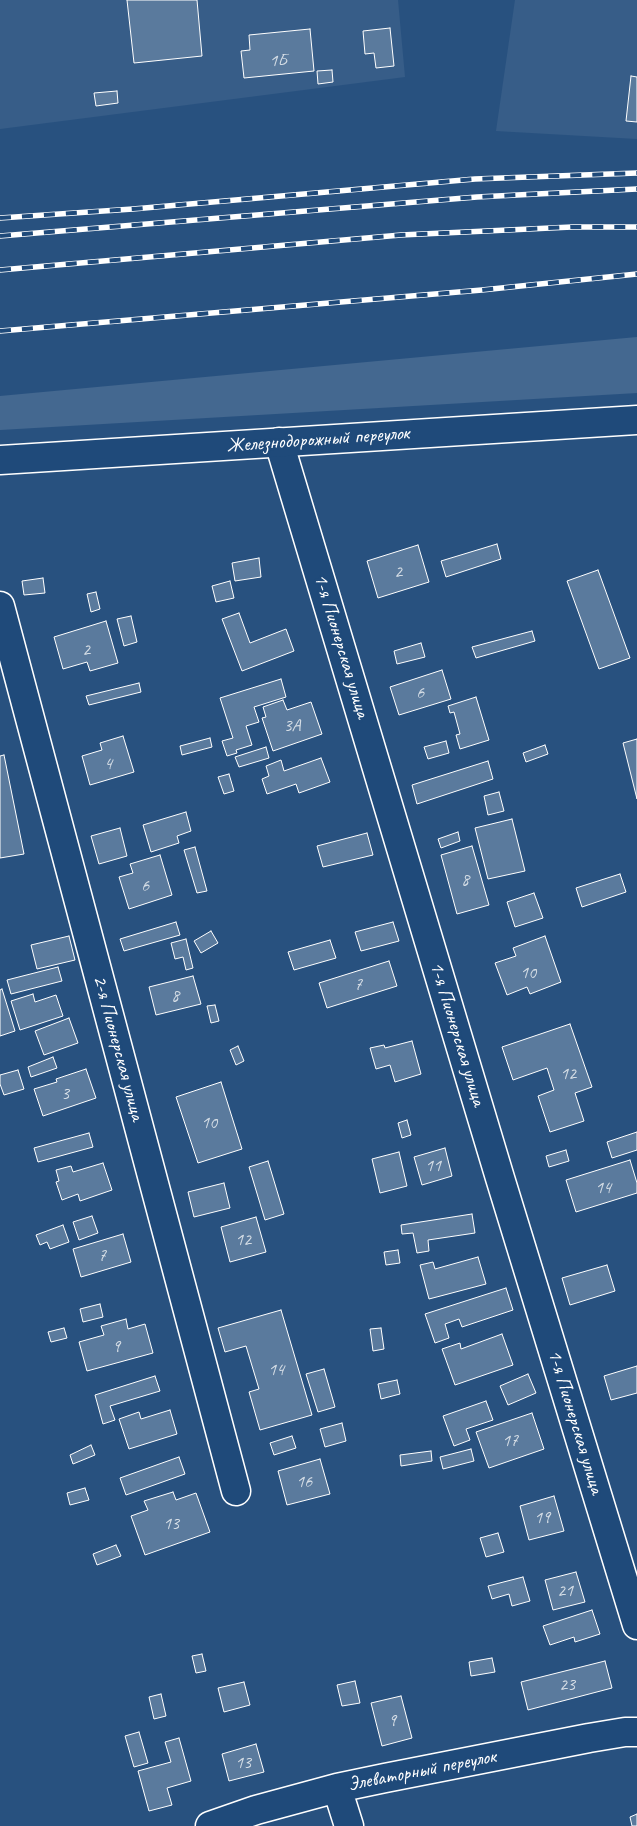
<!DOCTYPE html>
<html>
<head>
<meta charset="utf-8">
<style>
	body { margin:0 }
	canvas { display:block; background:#28517f }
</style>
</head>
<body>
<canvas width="637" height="1826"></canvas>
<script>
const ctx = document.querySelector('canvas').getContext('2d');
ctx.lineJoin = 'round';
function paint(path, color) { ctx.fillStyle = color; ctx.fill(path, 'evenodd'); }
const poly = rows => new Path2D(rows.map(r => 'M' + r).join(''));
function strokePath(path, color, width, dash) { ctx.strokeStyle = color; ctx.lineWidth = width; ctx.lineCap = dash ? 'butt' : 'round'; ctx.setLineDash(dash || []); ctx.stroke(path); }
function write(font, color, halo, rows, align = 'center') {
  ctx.font = font + ' Caveat,sans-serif'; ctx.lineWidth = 5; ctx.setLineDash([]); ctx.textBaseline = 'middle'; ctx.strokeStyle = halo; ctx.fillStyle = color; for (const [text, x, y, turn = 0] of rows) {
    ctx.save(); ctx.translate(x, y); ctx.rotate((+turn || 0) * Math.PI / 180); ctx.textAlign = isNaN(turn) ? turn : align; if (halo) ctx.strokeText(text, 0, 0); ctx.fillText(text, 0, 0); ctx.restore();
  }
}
paint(poly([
	[0,0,398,0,405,77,0,129],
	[515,0,637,0,637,139,496,131]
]), '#375d88');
paint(poly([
	[637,337,637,393,0,430,0,396]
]), '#446890');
const building = poly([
	[127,0,197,0,202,56,134,63,127,0],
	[390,28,394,66,376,68,374,53,365,54,363,31,390,28],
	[310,29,314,71,244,78,241,51,250,50,249,35,310,29],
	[332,70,333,82,318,84,317,71,332,70],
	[631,76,637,77,637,122,626,121,631,76],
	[117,91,118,103,96,106,94,93,117,91],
	[497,544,501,559,446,577,441,561,497,544],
	[418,545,429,582,378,598,367,561,418,545],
	[259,558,261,577,235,581,232,563,259,558],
	[598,570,630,658,599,669,567,581,598,570],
	[43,578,45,593,24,595,22,581,43,578],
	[230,581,234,598,216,602,212,586,230,581],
	[96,592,100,609,91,612,87,594,96,592],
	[239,613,250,643,286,629,294,651,242,671,222,619,239,613],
	[131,616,137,642,124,646,117,619,131,616],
	[106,621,118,663,90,671,87,662,63,669,54,637,106,621],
	[532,631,535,641,476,658,472,647,532,631],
	[421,643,425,657,397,664,394,651,421,643],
	[442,670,451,699,399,715,390,687,442,670],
	[281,679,286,697,254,707,259,722,246,726,252,745,236,750,237,753,227,756,222,741,233,738,220,698,281,679],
	[139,683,141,692,89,705,86,696,139,683],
	[476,697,489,740,460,749,456,735,460,734,454,712,450,713,448,706,476,697],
	[283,700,287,710,311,702,322,734,273,751,262,718,266,717,263,707,283,700],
	[123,736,134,772,90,785,82,756,102,750,100,743,123,736],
	[210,738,212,747,182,755,180,746,210,738],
	[637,739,637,799,623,743,637,739],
	[446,741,449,753,428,759,424,747,446,741],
	[545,745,548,754,526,762,523,753,545,745],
	[266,747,269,758,239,767,235,757,266,747],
	[4,755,24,854,0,858,0,756,4,755],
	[321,758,330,782,299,793,296,784,267,794,262,779,269,776,266,766,281,760,284,771,321,758],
	[488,761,493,779,417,804,412,785,488,761],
	[229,774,234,791,224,794,218,777,229,774],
	[499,792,504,811,488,815,484,796,499,792],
	[186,812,191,831,177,836,179,843,151,852,143,825,186,812],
	[512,819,525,871,488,879,475,828,512,819],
	[120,828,127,856,99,864,91,836,120,828],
	[458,832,460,841,441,848,438,839,458,832],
	[367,833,373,855,323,867,317,846,367,833],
	[472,846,489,905,457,914,441,855,472,846],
	[195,847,207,891,197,893,184,850,195,847],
	[160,855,172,895,129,909,119,877,133,873,130,864,160,855],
	[620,874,626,892,582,907,576,888,620,874],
	[534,893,543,918,515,927,507,902,534,893],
	[176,922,180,935,124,951,120,939,176,922],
	[393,922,399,941,361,951,355,932,393,922],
	[211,931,218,943,201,953,194,941,211,931],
	[69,936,75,960,37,969,31,945,69,936],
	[545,936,561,982,530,994,527,987,507,995,495,963,516,956,513,948,545,936],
	[186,939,193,968,186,970,183,957,175,959,171,943,186,939],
	[330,940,336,958,294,970,288,952,330,940],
	[389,961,397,986,327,1008,319,983,389,961],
	[58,967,62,981,11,994,7,980,58,967],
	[193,976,201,1004,156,1015,149,987,193,976],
	[2,989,15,1031,0,1036,0,990,2,989],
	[33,994,35,1002,56,995,63,1016,20,1030,11,1001,33,994],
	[215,1005,219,1021,211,1023,207,1006,215,1005],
	[69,1018,78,1043,44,1055,35,1031,69,1018],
	[570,1024,592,1087,575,1093,584,1121,550,1132,538,1096,554,1090,547,1068,513,1080,502,1047,570,1024],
	[412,1041,421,1074,395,1082,390,1065,376,1069,370,1048,384,1045,385,1048,412,1041],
	[238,1046,244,1061,236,1065,230,1050,238,1046],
	[53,1057,57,1068,31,1077,28,1067,53,1057],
	[86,1069,96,1098,43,1116,34,1089,57,1082,56,1079,86,1069],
	[18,1070,24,1089,4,1095,0,1084,0,1075,18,1070],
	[221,1082,242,1149,198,1163,176,1097,221,1082],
	[407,1120,411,1135,402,1138,398,1123,407,1120],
	[637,1132,637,1150,612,1158,607,1142,637,1132],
	[89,1133,93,1147,38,1162,34,1148,89,1133],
	[445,1148,452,1176,422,1185,414,1157,445,1148],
	[566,1150,569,1161,549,1167,546,1156,566,1150],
	[399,1152,407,1186,380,1193,372,1159,399,1152],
	[630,1160,637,1183,637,1193,576,1212,566,1180,630,1160],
	[268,1161,284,1214,265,1220,249,1167,268,1161],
	[103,1163,112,1190,80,1201,78,1194,62,1200,56,1182,59,1181,56,1170,71,1166,73,1172,103,1163],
	[224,1183,230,1208,194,1217,188,1192,224,1183],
	[472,1214,475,1233,428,1240,429,1251,417,1253,413,1233,402,1234,401,1225,472,1214],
	[92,1216,98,1233,79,1240,73,1222,92,1216],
	[256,1217,266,1252,230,1262,221,1227,256,1217],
	[63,1225,69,1242,50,1249,47,1242,40,1245,36,1235,63,1225],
	[123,1234,131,1262,81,1277,73,1249,123,1234],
	[398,1250,400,1263,386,1265,384,1252,398,1250],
	[478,1257,486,1284,429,1299,420,1265,433,1262,435,1269,478,1257],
	[607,1265,615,1291,570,1305,562,1278,607,1265],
	[506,1288,513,1310,462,1327,459,1319,445,1324,449,1338,435,1343,425,1314,506,1288],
	[100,1304,103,1317,83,1322,80,1309,100,1304],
	[281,1310,312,1415,260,1430,249,1392,259,1389,246,1346,225,1352,218,1328,281,1310],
	[126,1319,128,1329,145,1324,153,1353,87,1371,79,1342,104,1335,101,1326,126,1319],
	[64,1328,67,1338,51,1342,48,1332,64,1328],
	[381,1328,384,1349,373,1351,370,1329,381,1328],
	[502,1334,513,1365,455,1385,442,1349,460,1343,461,1349,502,1334],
	[637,1366,637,1393,611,1400,604,1376,637,1366],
	[324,1369,335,1407,318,1412,306,1374,324,1369],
	[528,1374,536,1393,508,1405,500,1386,528,1374],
	[155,1376,160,1391,110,1406,115,1420,103,1424,95,1395,155,1376],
	[397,1380,400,1394,381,1399,378,1384,397,1380],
	[486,1401,493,1420,466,1429,470,1440,454,1446,443,1416,486,1401],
	[170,1410,177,1434,129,1449,119,1419,139,1412,141,1419,170,1410],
	[532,1413,544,1449,489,1468,476,1432,532,1413],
	[342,1423,346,1441,325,1447,320,1429,342,1423],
	[292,1436,296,1448,274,1455,270,1443,292,1436],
	[91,1445,95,1455,73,1464,70,1455,91,1445],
	[471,1449,474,1461,443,1469,440,1457,471,1449],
	[431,1451,432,1461,401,1466,400,1455,431,1451],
	[179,1457,185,1474,126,1495,120,1478,179,1457],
	[320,1459,330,1494,287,1505,278,1471,320,1459],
	[85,1488,89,1500,70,1505,67,1493,85,1488],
	[173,1492,176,1500,196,1493,210,1532,145,1555,131,1516,148,1510,144,1501,173,1492],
	[554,1496,564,1531,529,1540,520,1506,554,1496],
	[498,1533,504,1552,486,1557,480,1538,498,1533],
	[116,1545,121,1556,97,1565,93,1554,116,1545],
	[576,1572,585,1602,553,1610,545,1580,576,1572],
	[523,1577,530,1601,512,1606,509,1594,492,1599,488,1586,523,1577],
	[592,1610,600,1634,575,1642,574,1637,550,1645,543,1626,592,1610],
	[202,1654,206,1671,196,1673,192,1656,202,1654],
	[492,1658,495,1672,471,1676,469,1662,492,1658],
	[605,1661,612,1688,528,1710,521,1682,605,1661],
	[355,1681,360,1703,342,1706,337,1685,355,1681],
	[244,1682,250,1705,224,1712,218,1688,244,1682],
	[161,1694,166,1716,154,1719,149,1697,161,1694],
	[401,1696,412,1738,382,1746,371,1703,401,1696],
	[139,1732,148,1763,134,1767,125,1736,139,1732],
	[179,1738,191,1781,167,1788,172,1805,149,1811,138,1771,171,1762,165,1742,179,1738],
	[256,1744,264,1772,229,1781,222,1754,256,1744],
	[637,1814,637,1826,632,1826,630,1817,637,1814]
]);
paint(building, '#5a7a9d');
strokePath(building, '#fff', 1);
const street = poly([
	[279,442,500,1178,637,1625],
	[0,606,236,1491],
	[337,1788,349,1826],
	[210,1826,256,1810,337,1788,385,1778,589,1738,625,1732,637,1732]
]);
const secondary = poly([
	[0,460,637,420]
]);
strokePath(street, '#fff', 31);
strokePath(secondary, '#fff', 31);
strokePath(street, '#1f4a7a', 28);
strokePath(secondary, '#1f4a7a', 28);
const rail = poly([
	[0,218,133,209,475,179,637,173],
	[0,236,477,197,637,189],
	[0,270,401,235,572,227,637,227],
	[0,331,482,290,637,274]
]);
strokePath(rail, '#fff', 5.5);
strokePath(rail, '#1f4a7a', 4, [11]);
write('18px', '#d6dee6', null, [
	["1Б",278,61],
	["2",398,572],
	["2",86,650],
	["6",420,693],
	["3А",292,726],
	["4",108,764],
	["8",465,880],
	["6",145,886],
	["10",528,973],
	["7",358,985],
	["8",175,996],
	["12",568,1074],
	["3",65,1094],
	["10",209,1123],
	["11",433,1166],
	["14",603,1188],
	["12",243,1240],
	["7",102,1256],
	["9",116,1347],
	["14",276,1370],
	["17",510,1441],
	["16",304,1482],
	["19",542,1518],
	["13",171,1524],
	["21",565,1591],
	["23",567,1685],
	["9",392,1721],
	["13",243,1763]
]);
write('20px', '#fff', '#1f4a7a', [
	["Железнодорожный переулок",318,440,-4],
	["1-я Пионерская улица",341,646,73],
	["1-я Пионерская улица",457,1034,73],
	["2-я Пионерская улица",118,1048,75],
	["1-я Пионерская улица",575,1422,73],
	["Элеваторный переулок",422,1771,-11]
]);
</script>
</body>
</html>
